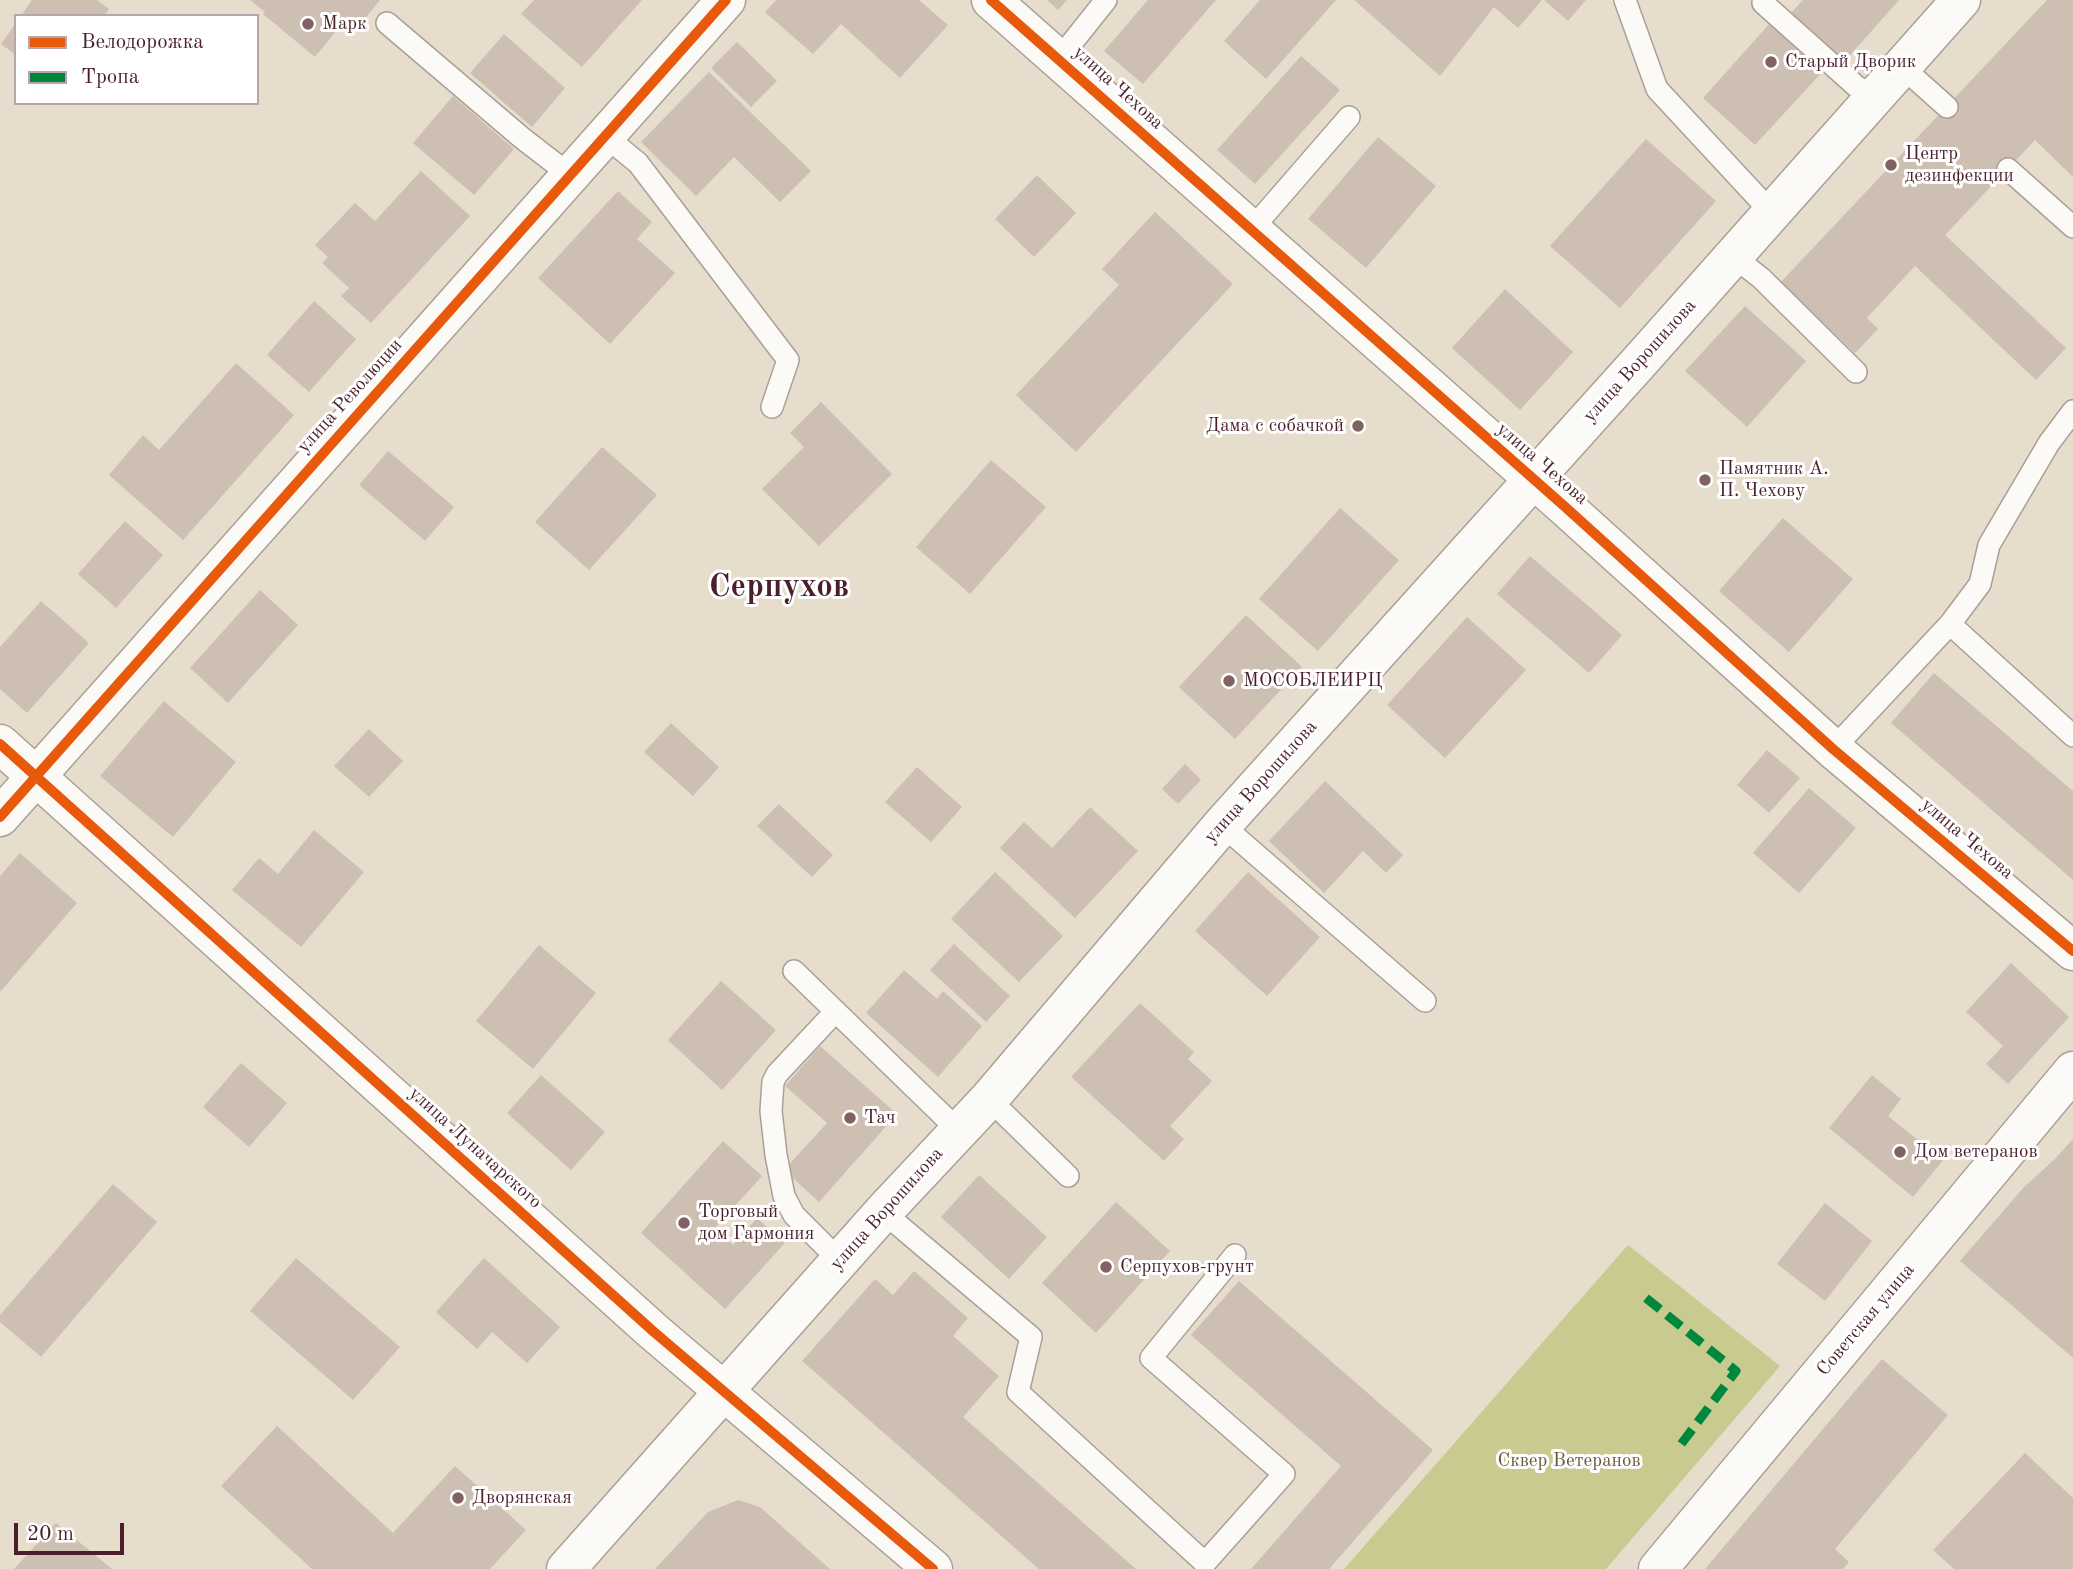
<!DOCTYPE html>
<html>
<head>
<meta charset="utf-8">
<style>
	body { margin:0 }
	#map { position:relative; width:2073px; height:1569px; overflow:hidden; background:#e6ddcc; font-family:"Old Standard TT",serif }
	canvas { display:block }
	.legend { position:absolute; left:14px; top:14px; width:245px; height:91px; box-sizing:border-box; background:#fff; border:2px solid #b7a5aa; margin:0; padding:9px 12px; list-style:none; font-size:21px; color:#4a1f2b }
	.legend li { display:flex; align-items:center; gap:14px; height:35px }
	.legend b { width:35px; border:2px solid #b7a5aa }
	.scale { position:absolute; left:14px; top:1523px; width:110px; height:32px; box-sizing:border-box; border:4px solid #4a1f2b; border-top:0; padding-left:9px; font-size:21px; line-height:24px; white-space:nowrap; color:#4a1f2b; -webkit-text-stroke:5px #fff; paint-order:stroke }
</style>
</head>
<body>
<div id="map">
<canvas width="2073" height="1569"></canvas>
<ul class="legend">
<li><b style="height:9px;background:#e8590c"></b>Велодорожка</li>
<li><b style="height:9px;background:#00873e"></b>Тропа</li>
</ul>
<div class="scale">20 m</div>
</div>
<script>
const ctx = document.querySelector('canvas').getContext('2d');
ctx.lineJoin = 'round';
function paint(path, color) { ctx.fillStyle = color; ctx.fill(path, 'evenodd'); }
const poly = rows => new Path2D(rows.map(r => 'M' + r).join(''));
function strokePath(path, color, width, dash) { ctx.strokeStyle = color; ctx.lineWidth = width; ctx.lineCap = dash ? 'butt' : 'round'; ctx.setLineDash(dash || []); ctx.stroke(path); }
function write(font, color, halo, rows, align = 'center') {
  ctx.font = font + ' "Old Standard TT",serif'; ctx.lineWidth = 6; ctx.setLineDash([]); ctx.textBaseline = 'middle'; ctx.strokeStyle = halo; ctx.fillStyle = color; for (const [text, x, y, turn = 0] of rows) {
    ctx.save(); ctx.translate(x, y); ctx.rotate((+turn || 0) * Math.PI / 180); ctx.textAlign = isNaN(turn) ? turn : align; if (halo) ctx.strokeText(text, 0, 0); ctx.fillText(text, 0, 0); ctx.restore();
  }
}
paint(poly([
	[1628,1245,1780,1366,1606,1569,1344,1569]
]), '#c8ca8f');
paint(poly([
	[32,0,97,0,109,9,104,16,21,16],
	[250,0,380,0,357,28,346,19,315,57,263,14,265,12],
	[534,0,642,0,582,67,521,14],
	[776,0,919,0,948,25,900,78,841,24,813,54,765,12],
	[1047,0,1067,0,1058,10],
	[1148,0,1216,0,1143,84,1104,51],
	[1260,0,1336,0,1266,79,1224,41],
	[1354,0,1542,0,1518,28,1494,7,1440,76],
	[1544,0,1586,0,1568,21],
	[1803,0,1899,0,1845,61,1791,13],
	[2047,0,2073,0,2073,177,2035,140,1945,235,2066,348,2036,380,1915,266,1867,318,1878,329,1855,353,1780,283],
	[1771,22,1824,70,1755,145,1703,98],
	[16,23,16,55,1,44],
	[504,34,565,88,532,127,470,73],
	[737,42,777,81,751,107,711,68],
	[1301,56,1340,90,1255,184,1217,150],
	[709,72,811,171,780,202,734,157,696,196,641,142],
	[453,96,514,149,474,195,413,143],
	[1378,137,1436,186,1366,268,1308,219],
	[1646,139,1716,201,1620,308,1550,246],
	[421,171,470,216,371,323,341,296,349,288,322,263,328,257,315,245,355,203,375,221],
	[1037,175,1076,213,1034,257,995,219],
	[618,191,652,222,637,239,675,273,610,344,538,278],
	[1155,212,1233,284,1076,452,1016,395,1119,285,1102,269],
	[1505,289,1573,352,1520,410,1452,348],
	[314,301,356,339,309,392,267,355],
	[1745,306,1806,361,1747,427,1685,371],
	[236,363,294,415,183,540,109,475,143,435,159,450],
	[821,402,892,474,819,546,762,489,804,447,790,433],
	[602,447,657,495,589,570,535,522],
	[388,451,454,507,425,541,359,485],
	[991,460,1046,507,970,594,916,547],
	[1340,508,1399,560,1318,651,1259,599],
	[1783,518,1853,579,1789,652,1719,591],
	[125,521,163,555,116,608,78,574],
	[1530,556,1622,635,1589,673,1497,594],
	[260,590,298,625,228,703,190,668],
	[41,601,89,643,27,713,0,689,0,647],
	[1246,615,1302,667,1235,739,1179,687],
	[1467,617,1526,670,1445,758,1387,705],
	[1934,673,2073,791,2073,880,1891,723],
	[164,701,236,762,173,837,100,776],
	[671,723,719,767,693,796,644,752],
	[369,729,403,761,369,797,334,766],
	[1767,750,1800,778,1769,813,1737,785],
	[1185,764,1201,780,1178,804,1162,789],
	[917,767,962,807,931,842,885,802],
	[1325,781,1403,855,1386,873,1363,851,1324,893,1269,841],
	[1809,788,1856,828,1799,893,1753,853],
	[779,804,833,855,812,877,757,826],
	[1090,807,1138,851,1075,918,1000,848,1024,822,1052,848],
	[314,830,364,872,301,947,232,890,259,858,278,874],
	[20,853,77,903,0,992,0,876],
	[995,872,1063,936,1019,982,951,919],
	[1248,872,1320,937,1267,996,1195,931],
	[954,944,1010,996,986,1022,930,970],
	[539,945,596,993,533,1069,476,1021],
	[2011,963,2069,1017,2008,1084,1986,1064,2003,1046,1966,1012],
	[904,970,937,999,943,991,982,1026,938,1077,866,1013],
	[721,981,776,1030,722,1090,668,1040],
	[1140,1003,1194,1052,1188,1059,1212,1081,1170,1126,1184,1139,1164,1161,1071,1077],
	[820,1046,897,1114,819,1202,784,1170,827,1123,785,1086],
	[241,1063,287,1103,249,1147,203,1107],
	[541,1075,605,1132,571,1170,507,1113],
	[1872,1075,1901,1099,1888,1116,1943,1160,1913,1197,1829,1128],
	[2073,1139,2073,1358,1960,1261,2024,1187,2055,1159],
	[723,1141,762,1176,715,1228,733,1245,757,1218,785,1243,725,1309,641,1233],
	[979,1175,1047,1237,1009,1279,941,1217],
	[113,1184,157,1222,41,1357,0,1322,0,1315],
	[1116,1202,1170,1251,1096,1333,1042,1283],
	[1825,1203,1872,1241,1825,1301,1777,1264],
	[296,1258,400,1347,353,1400,250,1311],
	[484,1258,560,1327,527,1363,492,1332,477,1349,436,1312],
	[914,1271,968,1318,953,1336,999,1376,963,1417,1136,1569,1039,1569,802,1361,875,1279,893,1295],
	[1239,1281,1433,1450,1329,1569,1251,1569,1341,1466,1191,1335],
	[1882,1359,1948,1415,1835,1549,1849,1562,1843,1569,1705,1569],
	[277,1426,393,1533,455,1466,526,1530,490,1569,312,1569,221,1486],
	[2025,1453,2073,1498,2073,1569,1954,1569,1933,1550],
	[738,1500,760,1507,830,1569,655,1569,708,1512],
	[56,1523,112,1569,14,1569]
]), '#cebfb3');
const service = poly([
	[1625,0,1657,89,1772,213],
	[1763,3,1856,86,1873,97],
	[387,23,522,138,570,175],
	[1059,59,1106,0],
	[1901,66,1947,107],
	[605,136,638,163,788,360,772,407],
	[2008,169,2073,227],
	[1251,230,1349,117],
	[1734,257,1761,278,1856,372],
	[1950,624,1980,584,1989,545,2049,443,2073,411],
	[1833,749,1950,624,2073,736],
	[1222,825,1425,1001],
	[794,971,959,1131],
	[835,1012,777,1074,773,1082,771,1111,776,1155,784,1196,794,1215,840,1261],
	[989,1099,1068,1176],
	[883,1212,1031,1337,1018,1392,1205,1563,1284,1474,1151,1358,1235,1255]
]);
const minor = poly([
	[991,0,1563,505,1833,749,2073,951],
	[0,744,654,1332,933,1569],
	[0,817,726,0]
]);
const tertiary = poly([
	[1658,1569,2073,1071]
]);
const primary = poly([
	[566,1569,883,1212,989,1099,1222,825,1641,360,1961,0]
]);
strokePath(service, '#aa9f97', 24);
strokePath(minor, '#aa9f97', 41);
strokePath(tertiary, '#aa9f97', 41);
strokePath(primary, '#aa9f97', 41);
strokePath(service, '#fbfaf7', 21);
strokePath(minor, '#fbfaf7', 38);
strokePath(tertiary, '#fbfaf7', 38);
strokePath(primary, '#fbfaf7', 38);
strokePath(poly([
	[1646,1298,1736,1371,1676,1451]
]), '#00873e', 9, [18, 9]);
strokePath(poly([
	[991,0,1563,505,1833,749,2073,951],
	[0,744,654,1332,933,1569],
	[0,817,726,0]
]), '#e8590c', 10);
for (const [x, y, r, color] of [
	[308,24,7,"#816263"],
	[1771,62,7,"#816263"],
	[1891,165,7,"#816263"],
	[1358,426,7,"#816263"],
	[1705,480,7,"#816263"],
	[1229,681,7,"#816263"],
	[850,1118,7,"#816263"],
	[1900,1152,7,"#816263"],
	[684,1223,7,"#816263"],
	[1106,1267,7,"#816263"],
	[458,1498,7,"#816263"]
]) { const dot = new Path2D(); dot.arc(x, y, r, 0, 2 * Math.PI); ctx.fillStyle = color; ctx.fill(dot); strokePath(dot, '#fff', 2.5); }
write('19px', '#4a1f2b', '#fff', [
	["Марк",322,24],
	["Старый Дворик",1785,62],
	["Центр",1905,154],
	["дезинфекции",1905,176],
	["Дама с собачкой",1344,426,"right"],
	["Памятник А.",1719,469],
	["П. Чехову",1719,491],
	["МОСОБЛЕИРЦ",1243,681],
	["Тач",864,1118],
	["Дом ветеранов",1914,1152],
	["Торговый",698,1212],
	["дом Гармония",698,1234],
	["Серпухов-грунт",1120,1267],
	["Дворянская",472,1498]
], 'left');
write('19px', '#4a1f2b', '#fff', [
	["улица Чехова",1118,88,42],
	["улица Ворошилова",1640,361,-48],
	["улица Революции",350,396,-48],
	["улица Чехова",1542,464,41],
	["улица Ворошилова",1261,782,-48],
	["улица Чехова",1967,839,40],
	["улица Луначарского",475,1148,42],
	["улица Ворошилова",887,1209,-48],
	["Советская улица",1866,1320,-50]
]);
write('19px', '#6d563c', '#fff', [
	["Сквер Ветеранов",1569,1461]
]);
write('bold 33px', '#4a1f2b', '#fff', [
	["Серпухов",779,587]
]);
</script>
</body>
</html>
